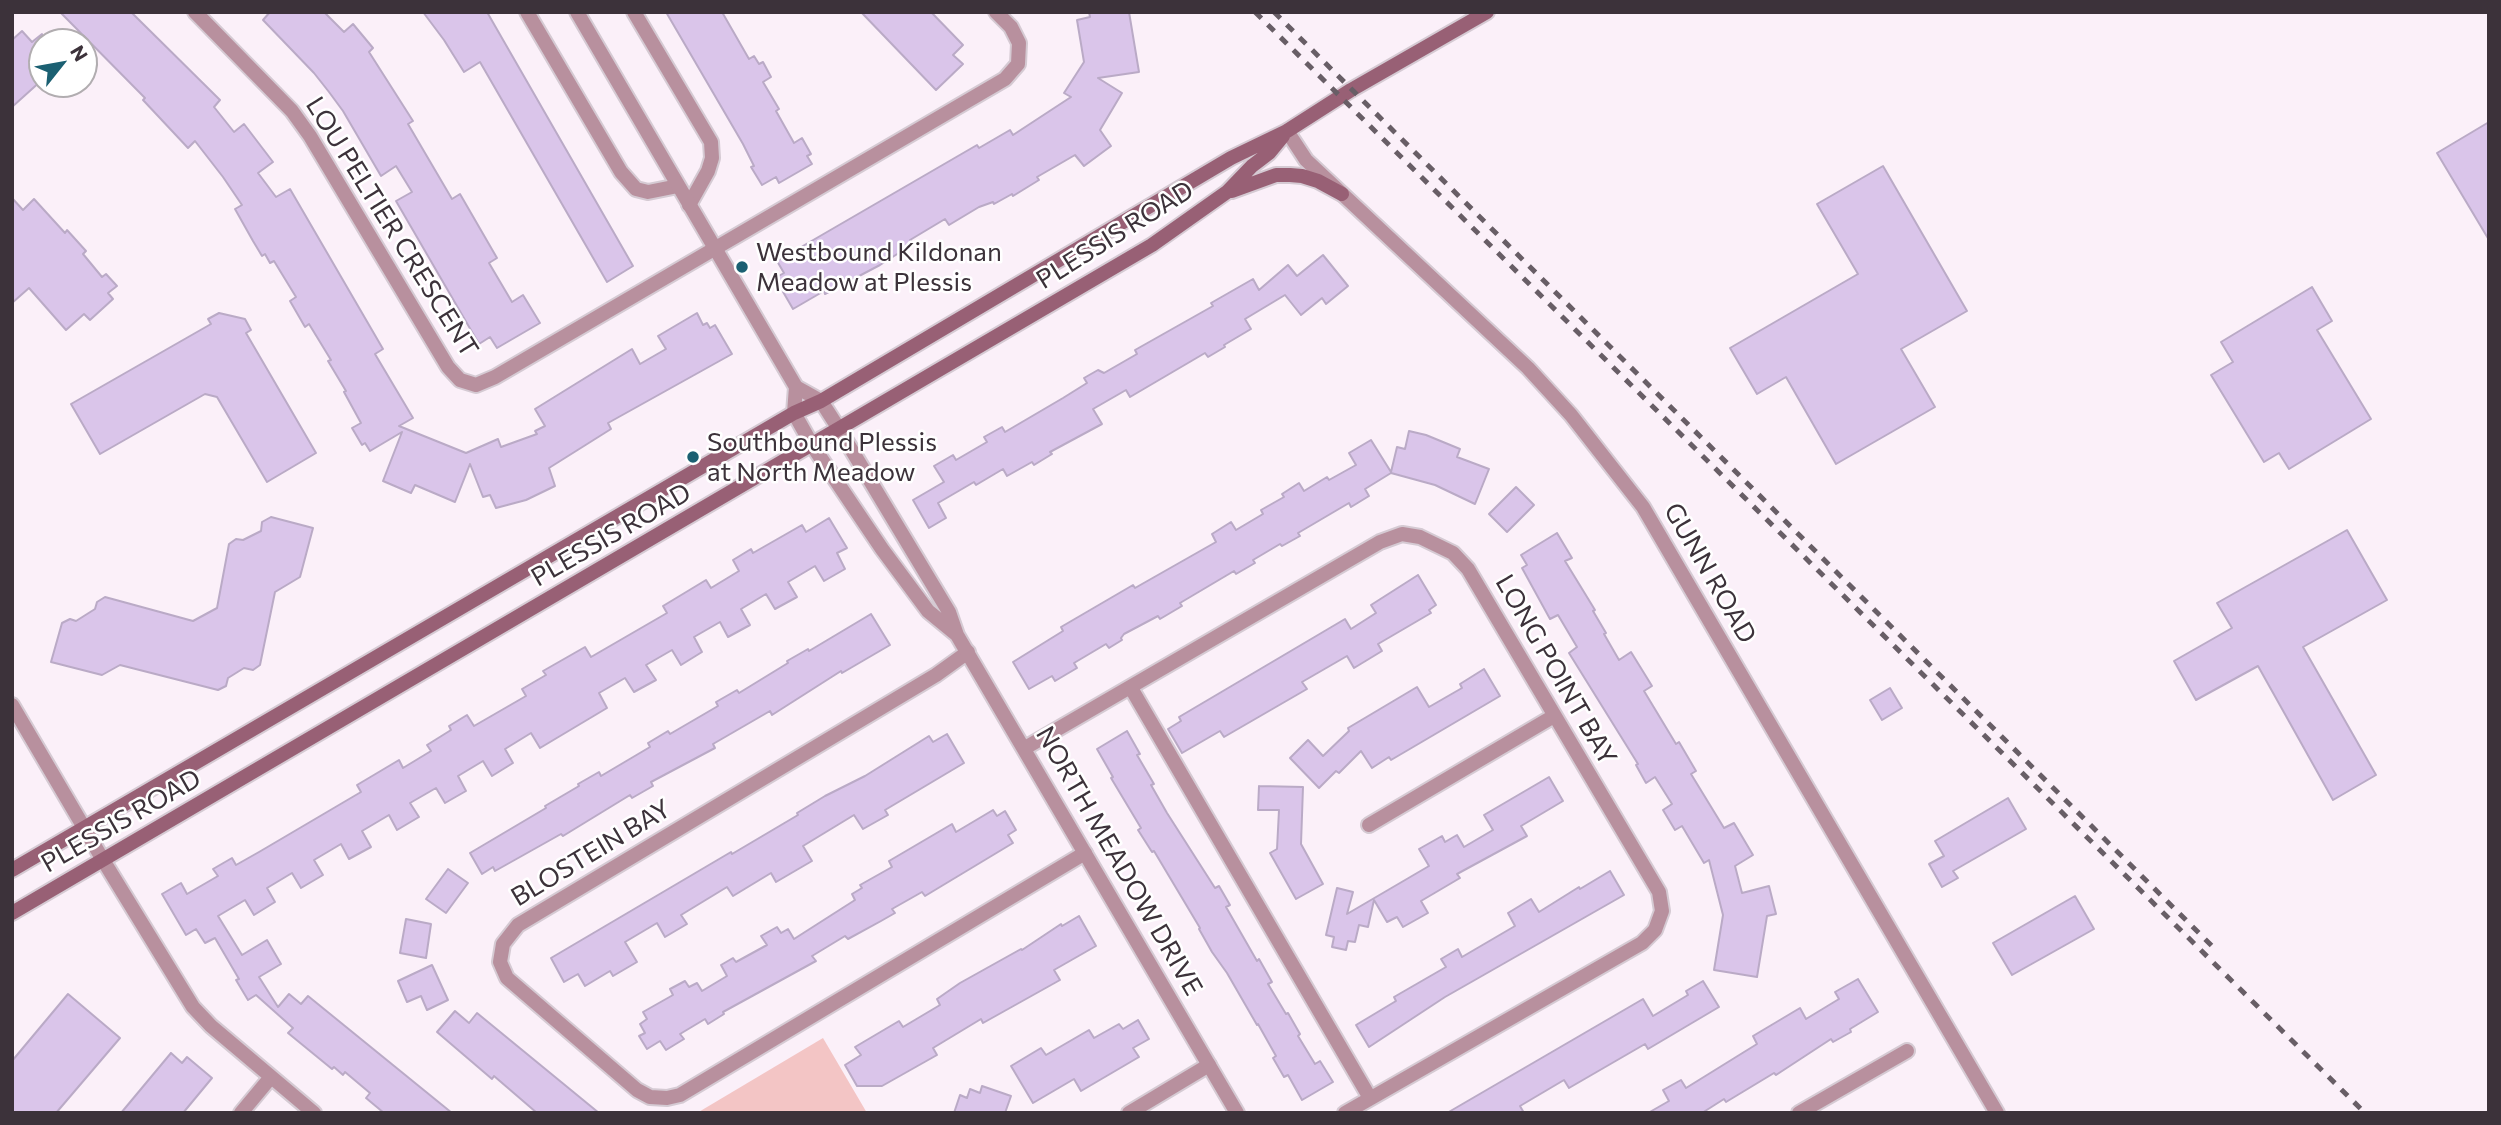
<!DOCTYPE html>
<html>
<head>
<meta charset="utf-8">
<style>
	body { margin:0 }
	#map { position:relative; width:2501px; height:1125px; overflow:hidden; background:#fbf0f9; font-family:Commissioner,sans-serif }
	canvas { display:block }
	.frame { position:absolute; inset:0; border:14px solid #3c323a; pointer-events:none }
	.north { position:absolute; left:28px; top:28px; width:70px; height:70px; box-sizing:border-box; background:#fff; border:2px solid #b1adb0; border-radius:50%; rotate:59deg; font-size:19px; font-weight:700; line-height:28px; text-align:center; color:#3c323a }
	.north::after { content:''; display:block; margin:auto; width:24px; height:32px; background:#1b6072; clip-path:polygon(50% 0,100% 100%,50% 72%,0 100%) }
</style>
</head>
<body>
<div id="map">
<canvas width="2501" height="1125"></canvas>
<div class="frame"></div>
<div class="north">N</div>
</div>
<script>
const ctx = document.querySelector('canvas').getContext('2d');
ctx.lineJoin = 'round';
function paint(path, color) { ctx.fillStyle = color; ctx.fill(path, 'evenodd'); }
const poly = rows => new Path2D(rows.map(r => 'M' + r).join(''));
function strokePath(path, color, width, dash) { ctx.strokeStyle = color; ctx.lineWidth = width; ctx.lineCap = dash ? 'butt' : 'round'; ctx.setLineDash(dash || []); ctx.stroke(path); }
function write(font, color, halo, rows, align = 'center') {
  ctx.font = font + ' Commissioner,sans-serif'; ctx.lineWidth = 5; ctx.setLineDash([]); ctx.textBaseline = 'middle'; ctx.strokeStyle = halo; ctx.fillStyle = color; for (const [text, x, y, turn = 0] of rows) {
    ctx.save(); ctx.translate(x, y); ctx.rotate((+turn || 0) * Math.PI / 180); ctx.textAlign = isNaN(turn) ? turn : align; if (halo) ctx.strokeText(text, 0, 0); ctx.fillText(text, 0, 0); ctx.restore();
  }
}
paint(poly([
	[823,1038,867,1113,697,1113]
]), '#f3c5c5');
const building = poly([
	[60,12,131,12,220,100,214,107,234,132,244,124,273,162,258,173,276,197,290,189,383,349,375,354,413,418,399,426,466,453,498,439,501,447,537,434,535,431,545,426,535,409,632,349,640,364,666,349,658,336,697,313,703,325,707,323,710,328,715,325,732,354,608,423,611,429,549,468,555,486,526,500,496,508,490,495,483,497,470,464,455,502,415,485,411,493,383,481,402,432,370,451,365,443,362,445,352,428,361,423,344,392,346,391,328,361,331,360,309,324,305,327,290,301,296,297,274,261,270,263,265,254,262,256,253,241,235,209,242,205,223,177,195,141,188,148,143,100,145,98,60,12],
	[270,12,324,12,344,32,353,24,373,48,369,52,413,121,408,124,452,199,460,194,497,258,489,263,512,302,523,295,540,323,497,348,490,337,479,344,396,201,412,192,396,166,381,176,343,111,329,92,314,73,263,20,270,12],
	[423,12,487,12,633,266,607,282,480,62,464,72,444,40,423,12],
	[666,12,722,12,749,59,754,56,759,64,763,62,771,77,763,82,779,109,776,111,794,143,802,138,811,154,807,156,812,164,779,183,776,177,762,185,751,167,754,166,743,144,666,12],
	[861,12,931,12,963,45,953,55,963,64,936,90,861,12],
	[1089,12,1129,12,1139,72,1098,78,1122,93,1100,130,1111,146,1084,166,1075,155,1037,177,1039,180,1013,196,1012,194,994,204,993,202,979,207,949,225,945,219,910,240,912,242,900,249,902,251,880,265,825,294,824,291,793,309,775,278,784,273,777,261,977,145,979,148,1010,130,1013,135,1071,97,1064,93,1084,62,1077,20,1090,17,1089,12],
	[22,31,32,42,42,34,42,80,12,107,12,40,22,31],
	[2489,122,2489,240,2437,153,2489,122],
	[1883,166,1967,311,1901,349,1935,407,1836,464,1786,377,1757,394,1730,348,1858,274,1817,204,1883,166],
	[12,198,23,210,34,199,65,233,67,230,86,251,83,254,102,277,106,274,117,286,108,293,113,299,90,320,84,314,66,330,29,288,12,303,12,198],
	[1323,255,1348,286,1326,304,1322,298,1301,315,1285,295,1245,319,1251,329,1224,345,1225,347,1208,357,1205,353,1130,397,1126,390,1093,409,1102,424,1050,452,1052,454,1034,465,1032,462,1007,476,1003,469,976,485,974,482,938,503,946,518,929,528,913,500,944,482,934,466,953,455,956,460,987,442,984,437,1002,427,1005,432,1063,398,1087,383,1084,378,1098,370,1104,373,1137,354,1135,350,1213,306,1211,303,1253,279,1259,290,1288,265,1297,276,1323,255],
	[2312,287,2332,321,2317,330,2371,419,2289,469,2279,453,2264,462,2211,375,2233,362,2221,342,2312,287],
	[219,313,245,319,251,330,246,333,316,453,267,482,217,397,205,394,100,454,71,404,211,324,208,319,219,313],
	[1409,431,1426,435,1460,449,1457,457,1489,469,1475,504,1435,485,1391,473,1365,489,1369,496,1351,507,1349,503,1298,533,1300,536,1282,546,1280,544,1253,560,1255,563,1236,574,1234,571,1180,603,1182,606,1160,619,1158,616,1124,634,1121,638,1122,640,1109,648,1106,644,1074,663,1077,668,1055,681,1052,676,1029,689,1013,662,1063,631,1061,627,1133,585,1135,588,1216,542,1212,534,1231,522,1236,530,1263,514,1261,510,1284,497,1282,494,1299,483,1304,491,1327,477,1329,480,1356,465,1349,453,1371,440,1391,472,1397,447,1405,449,1409,431],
	[1516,487,1534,505,1507,532,1489,514,1516,487],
	[271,517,313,528,300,577,275,592,260,665,253,670,244,668,228,678,226,686,218,690,120,665,102,675,51,662,62,623,70,619,76,621,95,609,97,602,105,597,193,621,217,608,229,544,236,539,243,540,261,531,262,522,271,517],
	[829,518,847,548,837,553,845,569,824,581,815,566,788,582,797,597,775,609,766,594,741,609,750,625,728,637,720,622,694,637,702,652,681,665,672,650,646,665,656,680,634,692,625,678,599,693,607,708,540,748,531,733,505,749,513,763,492,776,483,761,458,776,466,791,445,803,436,788,410,803,419,817,397,830,389,815,362,831,371,847,349,859,341,844,314,860,323,875,301,888,292,873,267,888,275,902,254,915,245,900,218,916,242,955,267,940,281,964,259,977,278,1007,289,994,301,1004,308,996,452,1113,384,1113,366,1098,370,1093,345,1072,343,1075,334,1067,332,1069,288,1033,293,1028,256,995,248,1000,236,980,239,979,215,938,205,943,196,929,186,935,162,894,181,883,187,894,218,876,213,869,232,858,236,865,259,852,361,792,357,785,399,760,403,768,431,751,427,745,451,730,449,726,467,715,474,726,526,696,522,689,546,675,543,671,585,647,591,657,667,613,663,606,706,580,711,588,739,571,733,560,751,549,753,553,802,525,806,532,829,518],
	[2347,530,2387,600,2303,647,2376,775,2333,800,2258,666,2196,700,2174,661,2232,628,2217,603,2347,530],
	[1557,533,1572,558,1565,561,1595,610,1593,611,1606,633,1604,634,1619,660,1631,652,1652,686,1644,691,1676,744,1679,742,1696,771,1691,774,1724,828,1734,823,1753,855,1735,866,1742,893,1769,886,1776,914,1767,916,1757,977,1714,970,1723,915,1709,860,1704,863,1682,826,1675,830,1663,810,1672,804,1655,777,1646,783,1636,765,1638,764,1569,653,1577,647,1558,615,1550,619,1522,568,1527,565,1521,555,1557,533],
	[1418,575,1436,605,1429,610,1431,613,1378,644,1382,651,1354,668,1347,656,1302,682,1307,689,1224,737,1220,731,1182,753,1168,729,1181,721,1179,717,1345,619,1351,629,1376,613,1371,605,1418,575],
	[871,614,890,645,842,673,841,671,772,715,770,711,713,744,715,748,651,782,653,786,632,798,630,795,563,836,561,834,495,871,493,867,482,874,470,853,546,808,545,806,579,786,578,784,599,772,601,776,650,747,648,743,668,731,670,734,718,706,716,702,737,690,739,693,788,663,787,661,808,649,809,651,871,614],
	[1484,669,1500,696,1391,760,1389,757,1372,768,1361,751,1339,773,1336,771,1319,788,1290,758,1308,740,1323,756,1349,731,1348,728,1417,687,1429,707,1462,688,1460,684,1484,669],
	[1890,688,1902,708,1882,720,1870,700,1890,688],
	[1127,731,1140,754,1137,755,1154,784,1151,785,1167,813,1215,888,1219,886,1230,905,1226,907,1257,961,1259,959,1272,982,1268,984,1286,1014,1288,1013,1300,1034,1298,1036,1315,1064,1320,1061,1333,1082,1302,1100,1288,1075,1284,1077,1273,1058,1276,1056,1258,1024,1257,1025,1227,973,1212,952,1199,929,1200,928,1154,851,1152,852,1138,830,1141,828,1111,778,1113,777,1097,749,1127,731],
	[947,734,964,763,885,810,888,815,863,829,854,815,803,846,812,861,776,882,771,873,733,896,727,887,681,915,687,924,665,937,657,923,625,942,637,962,613,976,610,971,585,986,578,974,564,982,551,958,731,852,732,854,798,815,797,813,825,796,865,776,929,736,933,742,947,734],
	[1549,777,1563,801,1521,826,1527,836,1457,874,1460,878,1421,901,1428,913,1403,927,1397,917,1387,922,1374,900,1368,927,1359,925,1355,942,1348,941,1346,950,1332,947,1334,937,1326,935,1337,888,1353,892,1347,914,1429,866,1419,849,1442,836,1445,842,1457,835,1464,847,1493,830,1484,815,1549,777],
	[1259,786,1303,787,1301,844,1323,884,1296,899,1270,853,1277,849,1279,810,1258,810,1259,786],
	[2008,798,2026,829,1953,871,1958,878,1942,887,1929,864,1944,856,1935,841,2008,798],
	[993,810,997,816,1005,811,1016,830,1008,835,1013,843,925,896,922,892,892,909,895,913,881,921,848,939,845,936,812,956,816,961,723,1012,724,1014,708,1024,705,1019,680,1034,684,1039,666,1050,660,1041,647,1049,639,1036,645,1033,640,1024,647,1019,643,1012,673,995,670,989,685,981,689,987,697,983,702,991,727,976,721,965,733,958,736,962,767,945,761,936,777,927,781,933,788,929,794,939,855,900,852,894,862,888,860,885,892,867,889,861,952,824,956,832,993,810],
	[448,869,468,883,446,913,426,899,448,869],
	[1610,871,1624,895,1445,997,1369,1047,1356,1025,1396,1001,1394,997,1446,967,1441,959,1458,949,1462,957,1515,926,1508,913,1531,899,1539,912,1579,887,1580,889,1610,871],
	[2075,896,2094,929,2012,975,1993,943,2075,896],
	[1079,916,1096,946,1054,970,1060,980,983,1023,981,1019,933,1048,937,1055,882,1086,857,1086,845,1065,861,1055,855,1047,899,1021,903,1027,940,1005,937,999,960,983,1021,949,1022,950,1061,924,1062,926,1079,916],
	[406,919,431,924,426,958,400,953,406,919],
	[432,965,448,1000,427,1010,421,996,407,1002,398,981,432,965],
	[1858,979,1878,1012,1850,1029,1851,1032,1833,1042,1831,1039,1776,1075,1774,1073,1726,1102,1724,1099,1702,1113,1648,1113,1669,1101,1663,1090,1681,1080,1686,1088,1757,1044,1753,1036,1800,1008,1806,1019,1839,999,1835,992,1858,979],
	[1703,981,1719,1007,1648,1049,1645,1044,1569,1088,1564,1080,1520,1106,1524,1113,1447,1113,1643,999,1653,1016,1688,995,1686,991,1703,981],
	[68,994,120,1038,56,1113,12,1113,12,1061,68,994],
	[455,1011,469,1023,477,1013,599,1113,537,1113,494,1076,492,1079,437,1032,455,1011],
	[1138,1020,1149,1039,1133,1048,1139,1057,1081,1091,1074,1079,1033,1103,1011,1066,1041,1048,1046,1055,1089,1030,1094,1038,1119,1024,1123,1029,1138,1020],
	[171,1053,182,1063,187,1057,212,1078,183,1113,121,1113,171,1053],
	[982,1086,1011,1096,1005,1113,954,1113,960,1095,967,1098,970,1089,980,1093,982,1086]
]);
paint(building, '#dac5ea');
strokePath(building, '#baaac6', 2);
const minor = poly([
	[195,12,292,111,310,136,448,367,460,380,476,385,495,377,1005,79,1018,64,1019,43,1011,27,996,12],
	[527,12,621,172,636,189,648,192,678,186],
	[634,12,711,142,712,158,708,171,689,205],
	[968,652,936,675,518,925,503,944,500,962,507,978,637,1090,650,1097,667,1098,680,1095,1085,853],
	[1131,688,1370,1098],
	[12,705,103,860,193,1007,211,1026,314,1113],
	[1025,748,1380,542,1402,534,1420,537,1453,553,1468,569,1659,892,1662,911,1655,930,1642,943,1345,1113],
	[1369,825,1554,716],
	[241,1113,271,1077],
	[1129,1113,1209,1065],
	[1799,1113,1907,1051]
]);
const tertiary = poly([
	[577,12,796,387,794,413,812,445,882,549,928,611,956,634],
	[1287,131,1306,160,1528,368,1571,415,1643,507,1997,1113],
	[796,387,821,401,839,429,949,612,957,635,1237,1113]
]);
const secondary = poly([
	[1232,191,1276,175,1290,175,1302,176,1318,181,1342,194],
	[12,870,794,413,821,401,1231,158,1287,131,1351,90,1487,12],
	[12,913,1152,245,1227,192,1252,166,1269,153,1283,136]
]);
strokePath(minor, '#d5cad3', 18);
strokePath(tertiary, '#d5cad3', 18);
strokePath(secondary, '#d5cad3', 18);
strokePath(minor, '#b8909e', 14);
strokePath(tertiary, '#b8909e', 14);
strokePath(secondary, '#986075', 14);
strokePath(poly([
	[1255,12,2365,1113],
	[1274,12,2213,947]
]), '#685e66', 5, [9, 9]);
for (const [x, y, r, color] of [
	[742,267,7,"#1b6072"],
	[693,457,7,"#1b6072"]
]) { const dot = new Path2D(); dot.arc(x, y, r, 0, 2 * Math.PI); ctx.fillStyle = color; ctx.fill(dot); strokePath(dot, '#fff', 2.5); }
write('26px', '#3c323a', '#fff', [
	["LOU PELTIER CRESCENT",392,227,58],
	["PLESSIS ROAD",1115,235,-32],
	["PLESSIS ROAD",611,535,-30],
	["GUNN ROAD",1710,573,60],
	["LONG POINT BAY",1556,670,60],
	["PLESSIS ROAD",121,821,-30],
	["BLOSTEIN BAY",591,853,-31],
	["NORTH MEADOW DRIVE",1119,861,60]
]);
write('26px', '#3c323a', '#fff', [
	["Westbound Kildonan",756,252],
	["Meadow at Plessis",756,282],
	["Southbound Plessis",707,442],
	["at North Meadow",707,472]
], 'left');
</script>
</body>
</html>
